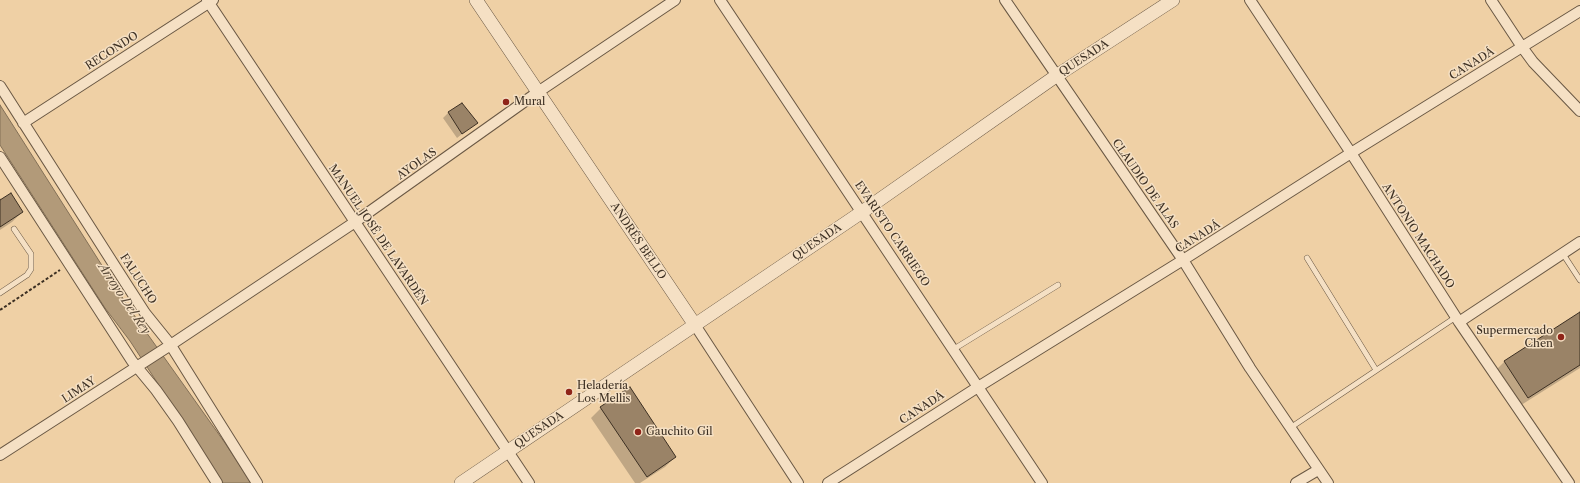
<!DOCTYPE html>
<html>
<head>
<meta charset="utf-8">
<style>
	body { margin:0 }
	canvas { display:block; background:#efd0a5 }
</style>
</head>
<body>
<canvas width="1580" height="483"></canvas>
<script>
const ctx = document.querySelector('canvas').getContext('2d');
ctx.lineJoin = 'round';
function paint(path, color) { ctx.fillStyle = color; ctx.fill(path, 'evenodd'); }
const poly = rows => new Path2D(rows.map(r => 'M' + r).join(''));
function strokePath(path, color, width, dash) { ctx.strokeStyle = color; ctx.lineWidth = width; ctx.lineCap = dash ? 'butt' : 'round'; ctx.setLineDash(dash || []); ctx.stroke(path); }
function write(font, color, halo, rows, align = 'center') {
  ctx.font = font + ' "Libre Caslon Text",serif'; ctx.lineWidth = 3; ctx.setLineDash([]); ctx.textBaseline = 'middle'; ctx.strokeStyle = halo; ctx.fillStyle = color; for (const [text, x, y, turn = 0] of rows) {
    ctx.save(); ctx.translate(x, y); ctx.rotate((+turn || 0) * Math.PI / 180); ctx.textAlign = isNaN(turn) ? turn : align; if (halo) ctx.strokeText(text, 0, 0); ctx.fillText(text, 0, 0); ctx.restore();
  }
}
const water = poly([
	[0,105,129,308,225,443,251,483,223,483,130,341,105,308,0,145,0,105]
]);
paint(water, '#b29a79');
strokePath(water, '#837057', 1);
paint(poly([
	[462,105,476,123,457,138,443,118,448,113],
	[0,198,2,200,22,212,12,222,0,230],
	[1580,313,1580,368,1518,407,1495,371,1504,362],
	[601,408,675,457,665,467,640,483,635,483,591,418]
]), '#0003');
const building = poly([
	[462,103,478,123,462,134,448,112,462,103],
	[11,193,23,212,0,227,0,200,11,193],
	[1580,312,1580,365,1528,398,1504,361,1580,312],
	[630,387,676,457,647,477,600,407,630,387]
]);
paint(building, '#9a8367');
strokePath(building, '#3d3023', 1);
const service = poly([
	[1563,254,1580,280],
	[1307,258,1376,370],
	[0,293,27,275,31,269,31,254,14,229],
	[954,349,1058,285],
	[1290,428,1456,317]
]);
const minor = poly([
	[207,0,529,483],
	[720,0,1042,483],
	[1005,0,1183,260,1250,368,1328,483],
	[1250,0,1351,153,1459,322,1569,483],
	[1491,0,1522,47,1533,62,1580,111],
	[0,86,125,282,145,313,170,344,257,483],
	[23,123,213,0],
	[0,157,132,361,156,390,178,421,217,483],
	[1459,322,1580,242],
	[695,325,798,483],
	[0,455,166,348,355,222,538,92,675,0],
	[828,483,978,387,1183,260,1351,153,1580,11],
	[1296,483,1318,470]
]);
const tertiary = poly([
	[476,0,695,325],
	[461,483,862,212,1056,76,1173,0]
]);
strokePath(service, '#6a5844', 6);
strokePath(minor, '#6a5844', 12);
strokePath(tertiary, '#6a5844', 14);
strokePath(poly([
	[0,310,60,270]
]), '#3d3023', 2, [3, 2]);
strokePath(service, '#f5e0c4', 5);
strokePath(minor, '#f5e0c4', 10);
strokePath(tertiary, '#f5e0c4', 13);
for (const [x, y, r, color] of [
	[506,102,4,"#8f2418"],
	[1561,337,4,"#8f2418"],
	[569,392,4,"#8f2418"],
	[638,432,4,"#8f2418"]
]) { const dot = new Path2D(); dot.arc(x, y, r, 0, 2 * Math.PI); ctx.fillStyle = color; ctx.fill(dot); strokePath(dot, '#f5e0c4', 1.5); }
write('11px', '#3d3023', '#f5e0c4', [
	["RECONDO",112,51,-33],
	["QUESADA",1084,58,-33],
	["CANADÁ",1472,64,-32],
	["AYOLAS",417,164,-35],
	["CLAUDIO DE ALAS",1145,184,55],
	["EVARISTO CARRIEGO",892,234,56],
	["MANUEL JOSÉ DE LAVARDÉN",378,235,56],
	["ANTONIO MACHADO",1418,236,57],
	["CANADÁ",1198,237,-32],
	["ANDRÉS BELLO",638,241,56],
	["QUESADA",817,242,-34],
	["FALUCHO",138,279,57],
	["LIMAY",79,390,-33],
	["CANADÁ",922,408,-33],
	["QUESADA",539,430,-34]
]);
write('11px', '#3d3023', '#f5e0c4', [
	["Mural",514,102],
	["Supermercado",1553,331,"right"],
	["Chen",1553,344,"right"],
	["Heladería",577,386],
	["Los Mellis",577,399],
	["Gauchito Gil",646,432]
], 'left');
write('italic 12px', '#5a4a38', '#f5e0c4', [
	["Arroyo Del Rey",124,299,56]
]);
</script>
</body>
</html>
